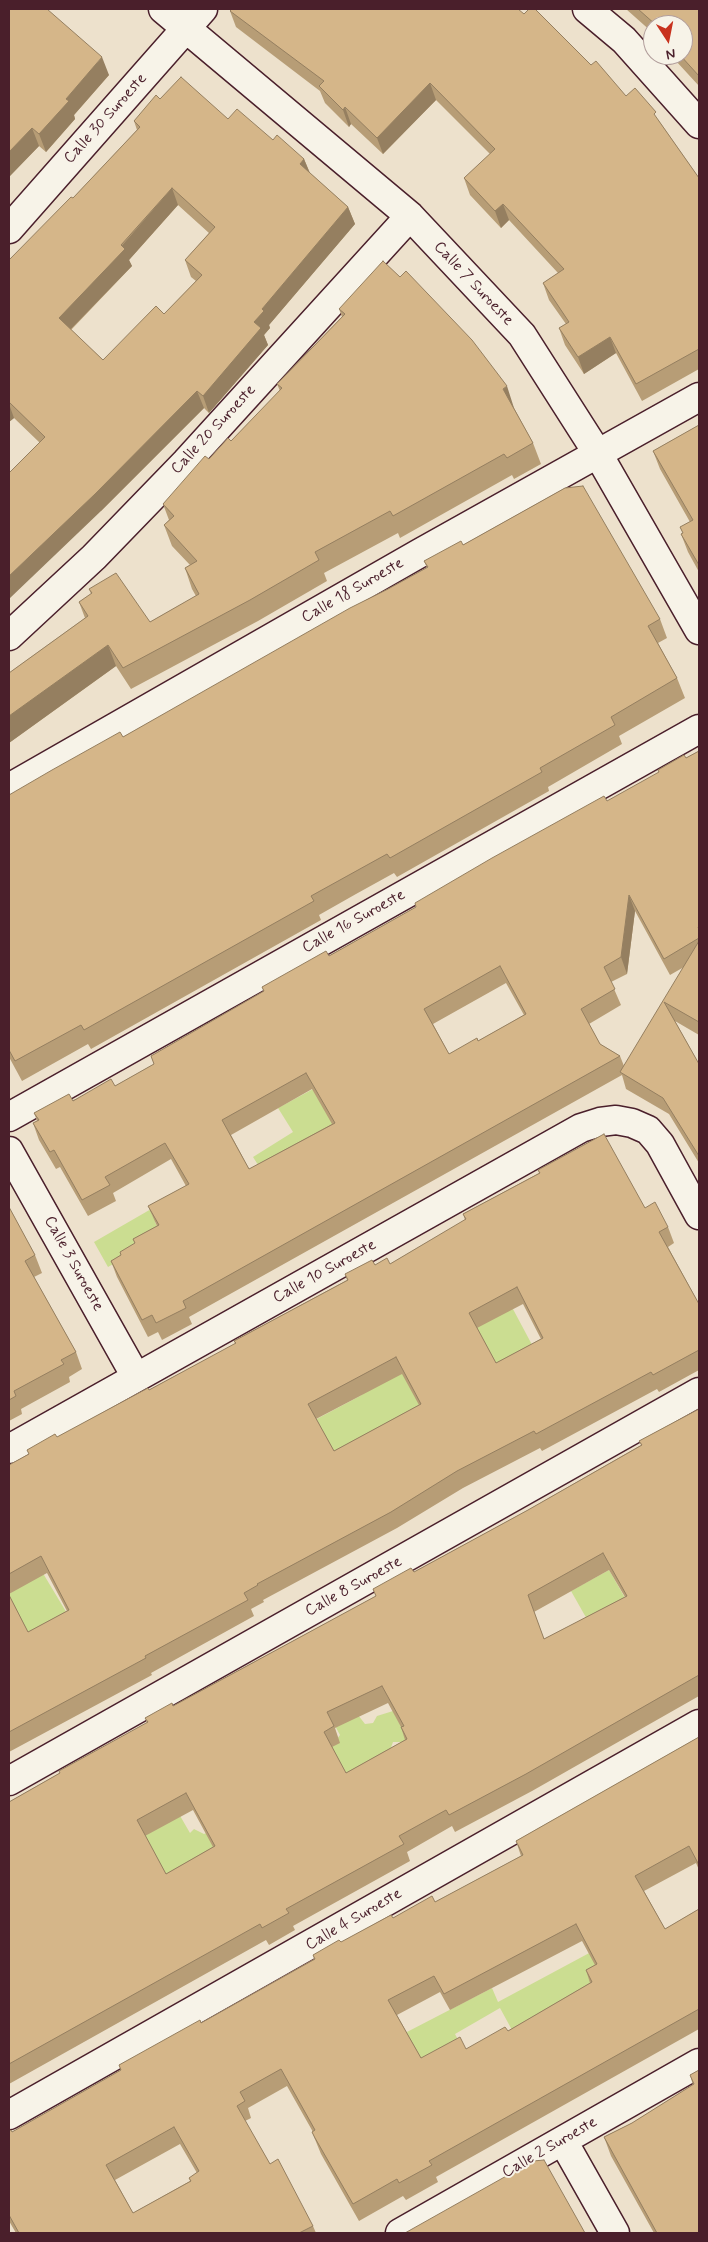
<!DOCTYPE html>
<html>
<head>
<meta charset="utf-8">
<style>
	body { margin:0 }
	#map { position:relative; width:708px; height:2242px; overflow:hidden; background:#ede1cc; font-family:Mynerve,sans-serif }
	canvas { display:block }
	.frame { position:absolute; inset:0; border:10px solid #4a1f2b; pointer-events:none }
	.north { position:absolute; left:643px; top:15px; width:50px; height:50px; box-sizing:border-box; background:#f7f3e8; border:1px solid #b29e9c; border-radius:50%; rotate:169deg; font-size:14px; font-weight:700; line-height:20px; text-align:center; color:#4a1f2b }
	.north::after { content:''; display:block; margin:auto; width:18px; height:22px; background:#c8321e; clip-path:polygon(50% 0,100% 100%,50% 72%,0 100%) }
</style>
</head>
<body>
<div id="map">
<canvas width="708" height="2242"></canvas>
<div class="frame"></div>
<div class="north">N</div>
</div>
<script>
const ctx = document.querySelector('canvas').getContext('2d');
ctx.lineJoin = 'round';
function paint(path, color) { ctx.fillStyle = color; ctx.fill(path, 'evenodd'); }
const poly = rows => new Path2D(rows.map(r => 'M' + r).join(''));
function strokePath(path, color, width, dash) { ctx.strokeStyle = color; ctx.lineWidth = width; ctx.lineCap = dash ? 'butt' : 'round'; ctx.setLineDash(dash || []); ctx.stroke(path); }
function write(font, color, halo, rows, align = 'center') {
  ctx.font = font + ' Mynerve,sans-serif'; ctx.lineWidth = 4; ctx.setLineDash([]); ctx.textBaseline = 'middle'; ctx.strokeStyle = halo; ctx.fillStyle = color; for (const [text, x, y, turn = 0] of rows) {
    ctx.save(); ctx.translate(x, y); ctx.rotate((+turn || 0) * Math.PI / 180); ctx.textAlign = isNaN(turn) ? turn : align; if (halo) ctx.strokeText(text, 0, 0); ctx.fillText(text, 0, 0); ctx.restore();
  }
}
paint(poly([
	[315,1088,339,1135,267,1179,253,1157,293,1132,278,1108],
	[210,1175,155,1222,162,1236,108,1267,94,1242],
	[506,1296,538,1356,430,1427,340,1467,296,1430,360,1396],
	[41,1570,74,1625,34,1648,9,1601,9,1594],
	[609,1570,636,1617,588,1621,571,1591],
	[393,1711,403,1729,415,1735,402,1742,393,1742,389,1753,348,1777,330,1748,340,1735,334,1724,358,1715,365,1724,373,1723,377,1716],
	[179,1814,190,1833,194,1829,204,1834,211,1831,266,1827,171,1878,86,1882,143,1837],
	[606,1944,630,1965,512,2030,500,2008,455,2034,464,2051,425,2071,405,2033,492,1988,498,2002]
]), '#cbdd91');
const minor = poly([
	[163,9,410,216,522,335,598,454,699,630],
	[587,9,624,40,699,124],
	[9,229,203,9],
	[9,636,94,557,186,462,410,216],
	[9,788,420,553,699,397],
	[9,1117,699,729],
	[9,1151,136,1377],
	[9,1449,581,1128,600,1122,616,1120,632,1123,648,1130,660,1144,699,1215],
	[9,1781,699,1392],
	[9,2115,699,1724],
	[563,2141,615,2233],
	[400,2233,699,2063]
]);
strokePath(minor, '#4a1f2b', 31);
strokePath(minor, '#f7f3e8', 28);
paint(poly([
	[9,9,109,75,74,115,75,119,46,152,39,146,9,177],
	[626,9,699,9,699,86,676,61,674,55,683,55,683,25,653,25,653,33],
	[230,11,524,14,591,65,626,96,659,121,699,178,699,369,642,401,616,353,584,374,565,345,559,328,566,324,549,300,543,283,558,273,509,220,501,228,470,195,464,178,490,154,436,100,383,154,351,124,349,127,325,103,320,91,236,27],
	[160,99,228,119,273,140,304,159,310,173,348,207,355,224,269,325,270,328,264,335,268,345,209,413,204,408,101,511,39,442,14,418,9,422,9,260,73,198,137,130,134,121],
	[178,205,209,233,185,260,191,277,196,281,164,314,103,360,71,330,132,266,129,260],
	[339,309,514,408,533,443,541,464,514,479,512,475,400,538,398,533,324,573,327,581,258,621,131,689,116,666,9,743,9,673,85,618,79,602,91,594,89,589,150,622,196,596,192,589,185,568,190,565,172,546,164,525,169,520,163,504,209,459,231,441,280,391,277,384,342,317],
	[699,425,699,572,688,552,681,534,683,533,680,527,690,522,660,469,653,451],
	[463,545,660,619,667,638,658,643,677,678,685,698,619,736,622,744,548,787,549,791,397,877,394,873,356,894,319,915,321,920,91,1049,88,1044,22,1081,9,1057,9,795,123,737,427,568,424,561],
	[699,751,699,1035,675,1021,699,1064,699,1163,669,1114,626,1089,622,1075,189,1317,192,1324,162,1340,158,1332,148,1337,117,1277,111,1261,121,1255,135,1244,133,1239,157,1226,148,1206,186,1186,171,1159,113,1193,116,1201,88,1216,60,1167,56,1169,39,1140,33,1123,37,1121,34,1113,115,1086,154,1064,151,1056,264,992,262,987,329,956,659,773,658,770,686,758],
	[635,911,670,975,684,967,624,1066,620,1056,600,1044,589,1024,621,1005,611,982,627,974],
	[506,983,524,1015,478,1041,449,1054,433,1024],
	[312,1089,332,1124,249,1169,231,1135],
	[538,1170,645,1208,668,1227,674,1243,668,1247,699,1304,699,1370,659,1392,657,1389,542,1451,540,1448,463,1488,397,1528,263,1600,264,1602,251,1609,254,1616,151,1673,152,1675,9,1752,9,1595,28,1632,67,1611,47,1573,9,1594,9,1465,29,1454,27,1450,57,1437,149,1390,235,1344,234,1341,347,1280,345,1274,375,1265,390,1264,465,1220,463,1214,539,1173],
	[523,1304,541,1339,496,1363,477,1328],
	[402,1374,419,1405,334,1451,316,1419],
	[9,1207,35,1255,42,1273,34,1277,76,1352,82,1369,69,1377,70,1382,21,1409,22,1414,9,1421],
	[699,1409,699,1696,532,1791,455,1832,452,1826,407,1852,410,1861,293,1926,295,1930,269,1945,266,1940,9,2084,9,1802,147,1723,145,1718,173,1706,376,1596,373,1589,414,1572,528,1510,641,1445,639,1441],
	[609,1570,625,1597,544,1639,534,1612],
	[388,1703,401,1727,405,1740,346,1773,332,1747,340,1743,335,1728],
	[193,1810,213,1847,166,1874,145,1836],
	[699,1737,699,1870,696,1863,644,1891,665,1929,699,1909,699,2029,436,2177,438,2182,406,2200,403,2196,359,2221,321,2154,312,2132,313,2132,287,2086,248,2108,251,2118,245,2121,270,2164,313,2226,316,2233,16,2233,9,2221,9,2131,12,2132,121,2070,119,2065,201,2023,314,1959,313,1955,393,1918,435,1902,521,1856,516,1841],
	[582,1941,595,1965,586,1970,590,1983,508,2031,466,2049,421,2058,397,2015,440,1992,450,2010],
	[180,2144,197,2173,189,2178,190,2181,133,2213,115,2180],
	[699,2070,699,2233,654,2233,611,2156,604,2137,632,2123,693,2085,690,2075]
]), '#b79d76');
paint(poly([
	[102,57,109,75,74,115,75,119,46,152,39,134,66,99],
	[430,83,436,100,383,154,377,138],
	[345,107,351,124,349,127,343,110],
	[32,128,39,146,9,177,9,152],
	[304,159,311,176,300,164],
	[172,188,178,205,129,260,132,266,65,335,59,318],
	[503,204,509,220,501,228,495,211],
	[348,207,355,224,269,325,270,328,264,335,268,345,209,413,203,396,254,322,262,309],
	[610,337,616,353,584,374,578,357],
	[507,386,514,408,511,410,503,389],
	[197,391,204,408,101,511,9,599,9,576],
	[9,404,14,418,9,422],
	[108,645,116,666,9,743,9,716],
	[629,895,635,911,627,974,621,957]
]), '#957f60');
const building = poly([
	[9,9,47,9,102,57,66,99,69,101,39,134,32,128,9,152,9,9],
	[232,9,518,9,524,14,529,9,535,9,591,65,596,61,626,96,635,88,656,112,654,114,699,178,699,349,636,384,610,337,578,357,559,328,569,322,543,283,564,269,503,204,495,211,464,178,495,149,430,83,377,138,345,107,343,110,319,86,324,81,230,11,232,9],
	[638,9,699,9,699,76,680,55,683,55,683,25,656,25,638,9],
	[181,77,228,119,237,109,273,140,277,135,304,159,300,164,348,207,262,309,264,311,254,322,261,328,203,396,197,391,95,494,9,576,9,473,45,437,9,402,9,260,71,197,73,198,140,127,134,121,156,95,160,99,181,77],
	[172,188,215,227,185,260,202,275,164,314,156,306,103,360,59,318,125,249,121,245,172,188],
	[383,261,400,277,406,271,472,340,507,386,503,389,533,443,507,458,504,454,393,516,390,511,315,552,319,560,250,600,123,668,108,645,9,716,9,673,88,616,79,602,92,593,89,589,116,573,150,622,199,594,185,568,197,561,164,525,174,516,163,504,205,456,209,459,228,438,231,441,282,388,277,384,345,314,339,309,383,261],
	[699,425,699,565,681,534,683,533,680,527,693,520,653,451,699,425],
	[583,486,660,619,648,626,677,678,611,717,615,725,540,768,542,772,390,858,387,854,311,896,314,901,84,1030,81,1025,15,1061,9,1050,9,795,52,770,120,732,123,737,350,608,388,589,428,567,424,561,461,541,463,545,565,488,583,486],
	[699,751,699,926,698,927,699,929,699,938,664,959,629,895,621,957,604,967,615,989,581,1009,600,1044,620,1056,183,1301,186,1308,156,1323,152,1315,142,1320,111,1261,121,1255,120,1252,135,1243,133,1239,159,1225,148,1206,189,1184,165,1143,105,1177,110,1185,82,1200,54,1150,50,1152,33,1123,39,1120,34,1113,69,1094,73,1101,111,1079,115,1086,154,1064,151,1056,264,991,262,987,326,951,329,956,416,907,415,903,492,858,604,796,607,801,659,772,658,770,684,755,686,758,699,751],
	[500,966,526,1014,478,1041,477,1038,449,1054,424,1009,500,966],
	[306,1073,335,1123,249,1169,222,1120,306,1073],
	[699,941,699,1022,664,1002,699,1064,699,1156,663,1098,620,1072,699,941],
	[604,1134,645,1208,655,1202,668,1227,659,1232,699,1304,699,1350,653,1375,651,1372,536,1434,534,1431,457,1471,391,1512,257,1584,258,1585,244,1593,248,1600,145,1656,146,1658,9,1732,9,1595,28,1632,69,1610,41,1556,9,1574,9,1465,29,1454,27,1450,55,1434,57,1437,148,1388,149,1390,236,1343,234,1341,348,1280,345,1274,372,1260,375,1265,387,1258,390,1264,466,1219,463,1214,540,1173,538,1170,604,1134],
	[517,1287,543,1338,496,1363,469,1313,517,1287],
	[396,1357,421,1404,334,1451,308,1404,396,1357],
	[9,1207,35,1255,25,1261,76,1352,61,1360,64,1364,14,1391,16,1396,9,1400,9,1207],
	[699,1409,699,1675,526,1774,449,1815,446,1810,399,1836,404,1844,286,1909,289,1913,262,1928,260,1924,9,2064,9,1802,60,1773,59,1771,148,1722,145,1718,172,1703,173,1706,376,1596,373,1589,411,1568,414,1572,528,1510,642,1445,639,1441,699,1409],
	[603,1553,627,1596,544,1639,528,1595,603,1553],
	[382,1686,404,1726,401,1727,407,1739,346,1773,324,1732,334,1726,327,1712,382,1686],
	[186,1793,215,1846,166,1874,137,1820,186,1793],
	[699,1737,699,1865,689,1846,635,1876,665,1929,699,1909,699,2009,429,2161,432,2165,399,2183,397,2179,353,2204,315,2138,312,2132,315,2130,281,2069,240,2092,245,2101,237,2106,270,2164,278,2159,313,2226,299,2233,19,2233,9,2215,9,2131,11,2130,12,2132,121,2070,119,2065,200,2020,201,2023,315,1959,313,1955,339,1940,341,1942,391,1915,393,1918,432,1896,435,1902,523,1855,516,1841,699,1737],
	[576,1924,597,1964,586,1970,592,1982,508,2031,505,2027,466,2049,460,2037,421,2058,388,2000,434,1976,444,1994,576,1924],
	[174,2127,199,2171,189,2178,191,2181,133,2213,106,2165,174,2127],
	[699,2070,699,2233,657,2233,604,2137,632,2123,694,2084,690,2075,699,2070],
	[544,2160,585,2233,405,2233,533,2161,544,2160]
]);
paint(building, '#d5b689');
strokePath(building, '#957f60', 1);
write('16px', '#4a1f2b', '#f7f3e8', [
	["Calle 30 Suroeste",106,119,-48],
	["Calle 7 Suroeste",473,284,47],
	["Calle 20 Suroeste",214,430,-47],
	["Calle 18 Suroeste",353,591,-30],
	["Calle 16 Suroeste",354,922,-29],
	["Calle 3 Suroeste",73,1264,61],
	["Calle 10 Suroeste",325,1272,-29],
	["Calle 8 Suroeste",354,1587,-29],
	["Calle 4 Suroeste",354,1920,-30],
	["Calle 2 Suroeste",550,2148,-30]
]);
</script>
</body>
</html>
